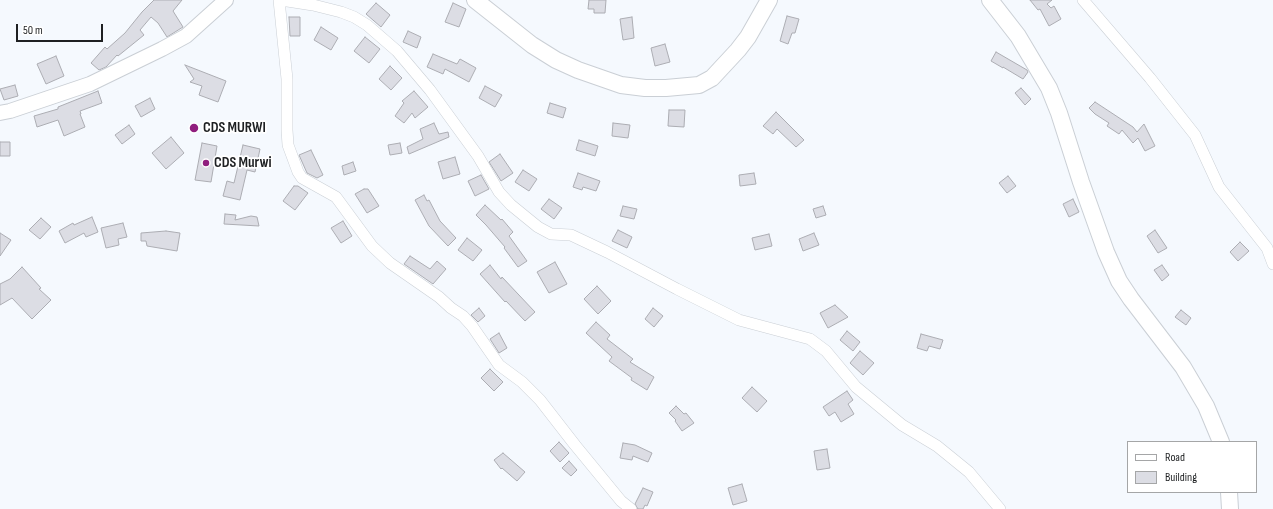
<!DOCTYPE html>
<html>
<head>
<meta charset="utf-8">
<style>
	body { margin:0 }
	#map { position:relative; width:1273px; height:509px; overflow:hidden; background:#f5f9fe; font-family:"Sofia Sans Condensed",sans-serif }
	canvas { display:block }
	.legend { position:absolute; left:1127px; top:441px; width:130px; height:52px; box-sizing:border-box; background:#fff; border:1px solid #a5a6a7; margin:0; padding:5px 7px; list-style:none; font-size:12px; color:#1e2022 }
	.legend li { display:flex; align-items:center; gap:8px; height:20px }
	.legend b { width:20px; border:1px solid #a5a6a7 }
	.scale { position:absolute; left:16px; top:24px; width:87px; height:18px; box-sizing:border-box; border:2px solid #1e2022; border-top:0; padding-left:5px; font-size:12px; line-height:14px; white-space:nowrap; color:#1e2022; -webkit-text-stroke:3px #fff; paint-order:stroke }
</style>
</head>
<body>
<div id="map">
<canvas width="1273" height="509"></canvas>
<ul class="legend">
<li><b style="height:5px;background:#fff"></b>Road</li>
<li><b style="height:11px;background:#dcdde4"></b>Building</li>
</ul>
<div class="scale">50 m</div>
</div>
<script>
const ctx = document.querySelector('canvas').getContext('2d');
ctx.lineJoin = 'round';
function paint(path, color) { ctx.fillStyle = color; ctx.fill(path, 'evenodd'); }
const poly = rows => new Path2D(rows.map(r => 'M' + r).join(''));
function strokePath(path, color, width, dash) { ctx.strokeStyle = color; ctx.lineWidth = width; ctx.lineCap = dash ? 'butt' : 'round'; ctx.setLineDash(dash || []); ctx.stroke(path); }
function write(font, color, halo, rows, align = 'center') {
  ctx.font = font + ' "Sofia Sans Condensed",sans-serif'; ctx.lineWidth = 3.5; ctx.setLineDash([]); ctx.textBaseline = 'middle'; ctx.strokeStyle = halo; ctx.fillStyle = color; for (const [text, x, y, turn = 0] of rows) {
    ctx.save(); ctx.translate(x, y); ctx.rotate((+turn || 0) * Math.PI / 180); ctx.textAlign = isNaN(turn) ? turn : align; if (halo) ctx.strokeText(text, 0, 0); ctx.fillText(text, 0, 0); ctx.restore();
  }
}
const building = poly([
	[154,0,182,0,173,11,183,27,167,37,158,23,151,17,140,30,144,35,118,56,117,55,106,67,99,70,91,63,105,47,107,49,125,33,142,12,154,0],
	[589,0,606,0,605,13,594,13,594,9,588,9,589,0],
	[1030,0,1052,0,1047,4,1051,8,1054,6,1061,19,1049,26,1040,9,1038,10,1030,0],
	[376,3,390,15,381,27,366,14,376,3],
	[453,3,466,9,459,27,445,22,453,3],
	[787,16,799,19,795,33,792,33,788,44,780,41,787,16],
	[289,17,300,17,300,36,290,36,289,17],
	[632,17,634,38,623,40,620,19,632,17],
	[321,27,338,38,331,50,314,40,321,27],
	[408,31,421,37,417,48,403,42,408,31],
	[365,37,380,49,369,63,354,51,365,37],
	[665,44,670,62,655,66,651,48,665,44],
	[996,52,1027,70,1028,72,1023,79,1003,67,1003,68,991,61,996,52],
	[433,54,457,64,460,59,476,68,469,82,445,69,443,74,427,67,433,54],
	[56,56,64,76,46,84,37,64,56,56],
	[185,65,226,81,218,102,199,95,202,86,190,82,194,79,185,65],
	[390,66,402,78,391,90,379,79,390,66],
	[15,85,18,96,4,100,0,89,15,85],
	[485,86,502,95,495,107,479,98,485,86],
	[1021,88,1031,99,1025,105,1015,93,1021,88],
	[98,91,102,103,80,111,81,114,80,114,85,127,64,136,58,120,37,127,34,116,58,109,58,107,98,91],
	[414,91,428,107,415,118,412,113,404,123,395,116,404,103,402,101,414,91],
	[150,98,155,109,141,117,135,106,150,98],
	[1095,102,1133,127,1137,132,1144,124,1155,146,1145,151,1138,138,1133,143,1122,130,1119,134,1107,126,1109,123,1095,114,1089,108,1095,102],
	[550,103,566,108,563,118,547,113,550,103],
	[669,110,685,110,684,127,668,126,669,110],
	[776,112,804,140,796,147,777,129,773,134,763,126,776,112],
	[434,123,439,134,448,132,449,137,409,154,407,147,423,139,420,129,434,123],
	[613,123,630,125,628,138,612,136,613,123],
	[129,125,135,134,122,144,115,135,129,125],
	[171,137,184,153,166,169,152,153,171,137],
	[579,140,598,146,595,156,576,150,579,140],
	[0,142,10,142,10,156,0,156,0,142],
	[202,143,217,146,211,182,195,180,202,143],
	[400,143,402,153,390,155,388,145,400,143],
	[243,145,260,149,255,172,247,170,240,200,223,196,227,181,234,183,243,145],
	[311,150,323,175,317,178,307,173,299,155,311,150],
	[500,154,513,173,501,181,489,162,500,154],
	[455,157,460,174,443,179,438,162,455,157],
	[353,162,356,171,344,175,342,166,353,162],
	[523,170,537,179,529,191,515,182,523,170],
	[578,173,600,181,596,191,583,187,582,190,573,187,578,173],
	[754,173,756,184,740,186,739,175,754,173],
	[481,175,489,189,475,196,468,181,481,175],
	[1008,176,1016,186,1007,193,999,183,1008,176],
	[294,186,298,186,308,193,295,210,283,201,294,186],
	[364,189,368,189,379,206,367,213,355,194,364,189],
	[424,195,427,201,429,200,440,221,456,238,448,246,429,226,415,200,424,195],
	[549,199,562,208,554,219,541,209,549,199],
	[1073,199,1079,212,1069,217,1063,204,1073,199],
	[485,205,501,220,502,219,513,232,509,236,527,261,518,267,504,248,505,247,486,225,476,215,485,205],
	[623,206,637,209,634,219,620,216,623,206],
	[823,206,826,215,816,218,813,209,823,206],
	[225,214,236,215,235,220,251,216,257,217,259,226,224,224,225,214],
	[92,217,98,232,86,237,84,233,65,243,59,231,73,223,74,225,92,217],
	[41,218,51,227,40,239,29,230,41,218],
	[343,221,352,236,341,243,331,228,343,221],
	[123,223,127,237,118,239,119,245,106,248,101,228,123,223],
	[618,230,632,237,627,248,612,241,618,230],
	[1155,230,1167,248,1158,253,1147,236,1155,230],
	[166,231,180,233,177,251,147,246,146,241,141,241,141,233,166,231],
	[0,233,11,240,0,256,0,233],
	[814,233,819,245,803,251,799,239,814,233],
	[769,234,772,246,755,250,752,238,769,234],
	[467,238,482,250,473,261,458,250,467,238],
	[1240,242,1249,251,1238,261,1230,252,1240,242],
	[410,256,430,269,437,261,446,269,433,284,404,264,410,256],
	[555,262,567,284,549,293,537,272,555,262],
	[490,265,501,279,502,277,535,312,525,321,506,301,505,302,480,274,490,265],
	[1162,265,1169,275,1162,281,1154,270,1162,265],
	[22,267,41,288,39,289,51,300,32,319,12,298,0,305,0,284,10,279,22,267],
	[597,286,611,301,598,314,584,299,597,286],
	[835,305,848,317,828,328,820,313,835,305],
	[479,308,485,316,478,322,471,315,479,308],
	[653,308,663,316,654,327,645,319,653,308],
	[1181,310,1191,318,1186,325,1175,317,1181,310],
	[596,322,610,335,607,339,633,359,630,362,654,377,647,390,631,380,632,378,609,361,612,357,586,333,596,322],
	[847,331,860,342,853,351,840,340,847,331],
	[499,333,507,348,499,353,490,339,499,333],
	[921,334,943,340,940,349,929,346,927,351,917,348,921,334],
	[860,351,874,363,863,375,850,363,860,351],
	[490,369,503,382,494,391,481,378,490,369],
	[752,387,767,401,757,412,742,398,752,387],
	[847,391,853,400,848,404,854,414,841,422,835,412,829,416,823,407,847,391],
	[676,406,684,414,686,413,694,423,682,431,675,421,676,420,669,413,676,406],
	[559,442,569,453,560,462,550,451,559,442],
	[623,443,635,445,652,453,648,462,633,456,632,460,620,458,623,443],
	[827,449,830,468,817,470,814,451,827,449],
	[503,453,525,472,517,481,502,468,501,469,494,460,503,453],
	[569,461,577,470,571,476,562,468,569,461],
	[742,484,747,501,733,505,728,488,742,484],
	[643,488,653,492,647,506,645,505,643,509,638,509,635,504,643,488]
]);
paint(building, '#dcdde4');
strokePath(building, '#acadb3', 1);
const minor = poly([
	[279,0,287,79,287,130,288,145,298,172,302,178,336,197,372,246,390,263,439,297,451,308,463,316,472,326,499,365,522,382,540,400,575,445,621,501,631,509],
	[281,0,313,5,341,12,354,17,367,25,397,51,430,90,478,156,499,192,511,205,538,227,551,234,571,235,607,252,677,289,739,320,810,339,826,351,856,387,902,425,937,446,969,472,1000,509],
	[1083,0,1150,78,1195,135,1219,187,1267,248,1273,264]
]);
const tertiary = poly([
	[0,113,10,111,90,84,162,49,186,36,226,0]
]);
const secondary = poly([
	[475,0,532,45,556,60,578,70,621,85,645,88,666,88,699,85,712,78,738,50,748,37,769,0],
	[990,0,1018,36,1049,88,1059,113,1081,182,1106,252,1119,281,1131,299,1183,367,1206,406,1221,442],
	[1229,492,1230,509]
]);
strokePath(minor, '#cacfd5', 12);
strokePath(tertiary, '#cacfd5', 16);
strokePath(secondary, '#cacfd5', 18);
strokePath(minor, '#fff', 11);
strokePath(tertiary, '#fff', 14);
strokePath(secondary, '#fff', 16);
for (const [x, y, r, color] of [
	[194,128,5,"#901e7e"],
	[206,163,4,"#901e7e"]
]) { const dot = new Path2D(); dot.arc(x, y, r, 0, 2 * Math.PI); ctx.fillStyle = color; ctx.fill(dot); strokePath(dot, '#fff', 1.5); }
write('bold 15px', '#1e2022', '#fff', [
	["CDS MURWI",203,128],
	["CDS Murwi",214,163]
], 'left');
</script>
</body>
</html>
